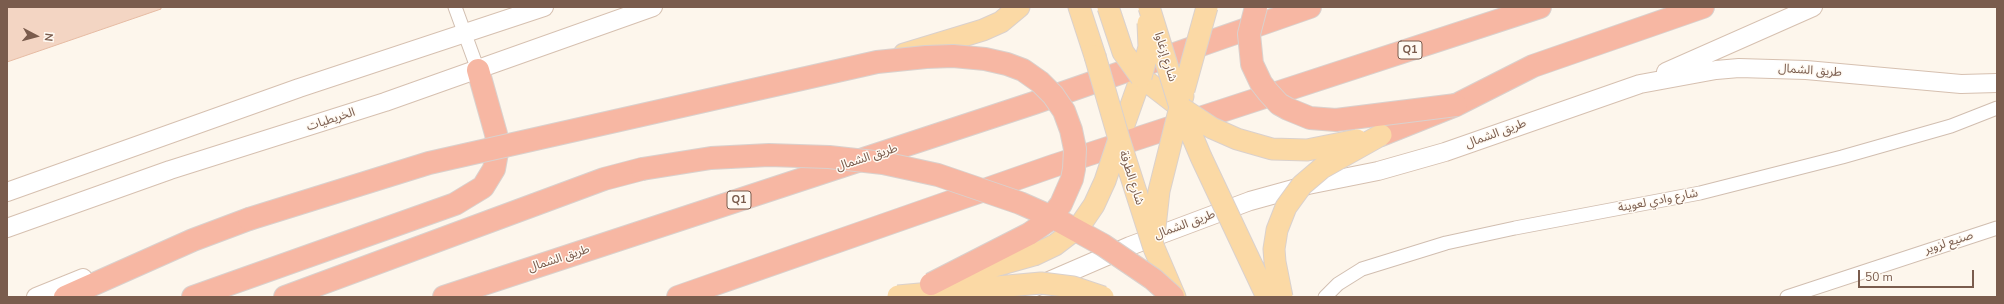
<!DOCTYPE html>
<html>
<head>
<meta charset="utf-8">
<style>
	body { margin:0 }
	#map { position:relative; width:2004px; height:304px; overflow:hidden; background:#fdf6ec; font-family:"Nunito Sans",sans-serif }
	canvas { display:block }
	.frame { position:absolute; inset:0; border:8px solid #7a5c4d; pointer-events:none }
	.north { position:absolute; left:16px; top:16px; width:40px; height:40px; -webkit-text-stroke:3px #fffaf3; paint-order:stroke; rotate:96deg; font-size:11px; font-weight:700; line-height:16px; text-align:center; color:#7a5c4d }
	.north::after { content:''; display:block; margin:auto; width:14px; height:18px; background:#7a5c4d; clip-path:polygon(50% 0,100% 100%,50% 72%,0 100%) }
	.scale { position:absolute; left:1858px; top:270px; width:116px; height:18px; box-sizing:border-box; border:2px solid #7a5c4d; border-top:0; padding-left:5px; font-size:12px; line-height:14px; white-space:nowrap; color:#7a5c4d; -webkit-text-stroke:3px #fffaf3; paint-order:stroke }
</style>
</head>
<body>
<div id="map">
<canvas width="2004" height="304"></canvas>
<div class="frame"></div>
<div class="north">N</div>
<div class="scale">50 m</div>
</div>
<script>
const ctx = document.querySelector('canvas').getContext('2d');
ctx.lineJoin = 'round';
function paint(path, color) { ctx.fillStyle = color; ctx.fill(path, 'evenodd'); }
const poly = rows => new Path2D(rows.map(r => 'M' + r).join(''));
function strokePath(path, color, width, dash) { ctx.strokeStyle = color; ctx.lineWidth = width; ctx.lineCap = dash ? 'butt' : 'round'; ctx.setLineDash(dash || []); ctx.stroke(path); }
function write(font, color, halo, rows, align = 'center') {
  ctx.font = font + ' "Nunito Sans","Noto Sans Arabic",sans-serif'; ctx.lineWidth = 3; ctx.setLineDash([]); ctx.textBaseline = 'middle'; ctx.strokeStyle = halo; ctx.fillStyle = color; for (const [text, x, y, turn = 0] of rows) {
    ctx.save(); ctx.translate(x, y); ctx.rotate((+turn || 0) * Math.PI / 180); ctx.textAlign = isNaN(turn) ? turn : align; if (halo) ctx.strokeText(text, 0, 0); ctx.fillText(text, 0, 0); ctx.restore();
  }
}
const building = poly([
	[7,7,161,7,161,9,7,62,7,7]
]);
paint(building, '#f3d5c3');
strokePath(building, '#e6bba3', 1);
const street = poly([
	[455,7,478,70],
	[1325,297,1338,284,1362,269,1446,243,1515,228,1700,193,1842,157,1951,126,1997,108],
	[1787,297,1997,228]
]);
const secondary = poly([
	[1666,72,1813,7],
	[7,192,299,88,544,7],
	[7,228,170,170,385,102,653,7],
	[36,297,83,278],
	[1012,297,1130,246,1250,201,1308,185,1378,171,1445,152,1640,84,1716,70,1739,68,1806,70,1961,84,1997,83]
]);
const primary = poly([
	[1079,7,1095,56],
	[904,54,983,30,1001,22,1019,7],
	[1119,139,1141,77,1180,107,1183,96],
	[1154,248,1175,297]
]);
const highway = poly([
	[1381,135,1456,105,1533,66,1703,7],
	[65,297,193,240,249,219],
	[193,297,455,204,483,187,494,169,498,147,496,134,478,70],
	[285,297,604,179,642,169],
	[444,297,1034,103,1310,7],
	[678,297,1053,166,1540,7]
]);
strokePath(street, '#d1beb0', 15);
strokePath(secondary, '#d6c0b0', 20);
strokePath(primary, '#dad1cd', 23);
strokePath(highway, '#dad1cd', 24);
strokePath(street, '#fff', 13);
strokePath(secondary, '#fff', 18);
strokePath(primary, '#fbd9a5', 21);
strokePath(highway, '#f7b7a3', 22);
const primaryBridge = poly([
	[1108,7,1123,52,1141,77],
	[1149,7,1180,107,1201,157,1267,297],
	[1095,56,1119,139,1154,248],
	[1141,77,1149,47,1148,23],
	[1184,90,1207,7],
	[1180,107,1212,128,1237,139,1272,149,1307,150,1357,140],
	[1154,236,1159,191,1180,107],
	[956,277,1034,255,1055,245,1072,232,1081,224,1094,205,1105,181,1119,139],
	[898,296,1041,283,1073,287,1103,297],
	[1282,297,1275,262,1274,249,1277,230,1286,207,1302,185,1322,168,1381,135]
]);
const highwayBridge = poly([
	[1256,7,1249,34,1252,64,1261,83,1268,92,1279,104,1288,109,1310,118,1336,120,1456,105],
	[642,169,711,158,769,155,829,157,883,163,938,175,1020,203,1054,218,1103,245,1153,279,1173,297],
	[249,219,429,163,877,62,926,57,953,56,985,59,1007,64,1023,70,1040,82,1053,95,1064,111,1071,130,1075,149,1074,169,1072,179,1061,204,1049,220,1029,234,931,284]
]);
strokePath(primaryBridge, '#dad1cd', 23, []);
strokePath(highwayBridge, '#dad1cd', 24, []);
strokePath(primaryBridge, '#fbd9a5', 21);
strokePath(highwayBridge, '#f7b7a3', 22);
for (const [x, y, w] of [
	[1410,50,24],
	[739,200,24]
]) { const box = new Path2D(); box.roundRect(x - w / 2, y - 9, w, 18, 3); ctx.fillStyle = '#fffaf3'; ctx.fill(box); strokePath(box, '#7a5c4d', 1); }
write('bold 11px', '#7a5c4d', null, [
	["Q1",1410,50],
	["Q1",739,200]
]);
write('12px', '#7a5c4d', '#fffaf3', [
	["شارع إزغاوا",1165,57,73],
	["طريق الشمال",1810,71,4],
	["الخريطيات",331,120,-18],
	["طريق الشمال",1496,134,-20],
	["طريق الشمال",867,158,-18],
	["شارع الطرفة",1131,178,72],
	["شارع وادي لعوينة",1658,201,-11],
	["طريق الشمال",1185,225,-20],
	["صنيع لزوير",1949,243,-18],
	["طريق الشمال",559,259,-18]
]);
</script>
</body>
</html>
